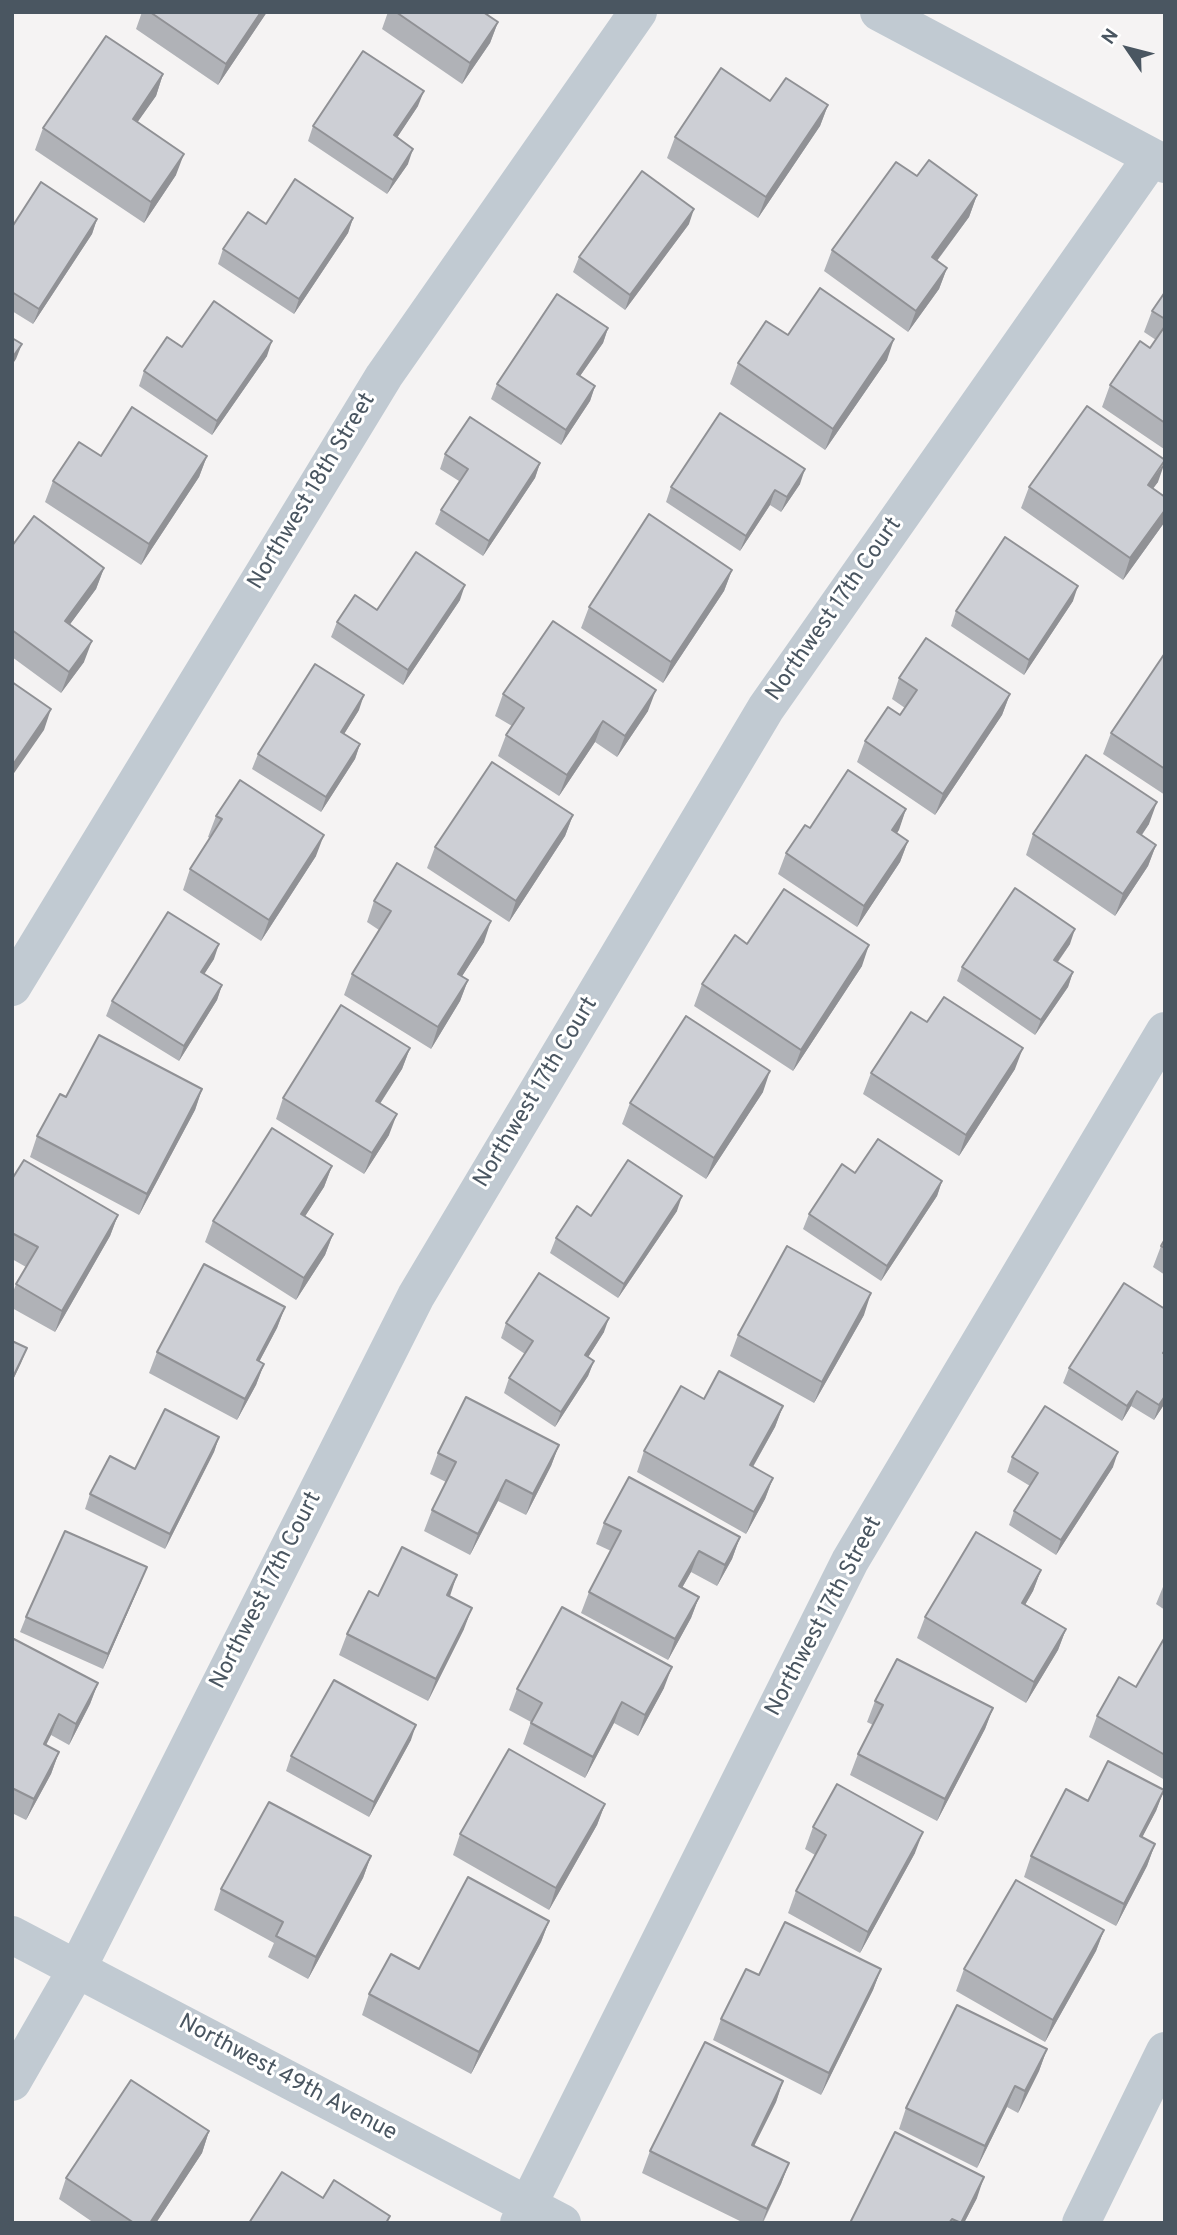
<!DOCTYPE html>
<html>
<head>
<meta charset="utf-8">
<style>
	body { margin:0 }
	#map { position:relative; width:1177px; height:2235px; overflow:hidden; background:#f5f3f3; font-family:Overpass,sans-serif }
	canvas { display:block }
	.frame { position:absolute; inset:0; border:14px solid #4a5661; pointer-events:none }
	.north { position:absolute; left:1093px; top:14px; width:70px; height:70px; -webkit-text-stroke:5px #fff; paint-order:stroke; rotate:305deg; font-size:19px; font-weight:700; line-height:28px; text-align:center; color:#4a5661 }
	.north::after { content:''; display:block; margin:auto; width:24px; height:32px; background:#4a5661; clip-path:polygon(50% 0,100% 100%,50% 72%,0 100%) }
</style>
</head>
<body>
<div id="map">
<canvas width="1177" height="2235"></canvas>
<div class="frame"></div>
<div class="north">N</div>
</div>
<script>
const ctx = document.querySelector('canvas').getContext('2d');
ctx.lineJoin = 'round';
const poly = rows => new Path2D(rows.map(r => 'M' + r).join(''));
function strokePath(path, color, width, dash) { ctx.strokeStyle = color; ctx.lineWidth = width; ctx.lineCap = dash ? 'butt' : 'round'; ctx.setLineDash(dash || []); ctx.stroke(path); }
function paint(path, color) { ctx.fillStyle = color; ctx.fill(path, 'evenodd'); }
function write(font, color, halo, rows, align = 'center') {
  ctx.font = font + ' Overpass,sans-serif'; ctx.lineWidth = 6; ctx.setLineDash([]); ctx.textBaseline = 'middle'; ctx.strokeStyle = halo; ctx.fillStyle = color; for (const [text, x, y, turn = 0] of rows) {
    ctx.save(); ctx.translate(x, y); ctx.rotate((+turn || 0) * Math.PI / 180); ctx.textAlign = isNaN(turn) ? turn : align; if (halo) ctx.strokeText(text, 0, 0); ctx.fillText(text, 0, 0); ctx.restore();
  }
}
strokePath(poly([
	[879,12,1165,164],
	[12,987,384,376,638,12],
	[12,1935,562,2223],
	[12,2082,77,1969,416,1296,766,708,1152,157],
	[519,2223,850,1561,1165,1031],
	[1081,2223,1165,2051]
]), '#c1cad2', 38);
paint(poly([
	[142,12,267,12,218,85,136,29],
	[388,12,490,12,488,15,498,22,490,43,462,84,382,29],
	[163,74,156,96,137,122,176,175,144,223,35,150,43,128],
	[770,101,828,105,820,126,758,218,667,158,675,137],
	[418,106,397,137,408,164,387,194,308,141,313,126],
	[917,176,977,195,969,217,937,261,947,268,939,289,908,332,824,271,832,250],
	[353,218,348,233,294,314,218,264,223,249,266,224],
	[97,219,92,234,33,324,12,311,12,227],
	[689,224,625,310,573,272,579,257],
	[1165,292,1164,449,1102,407,1110,385,1150,348,1156,340,1144,332,1152,311],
	[608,328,603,343,580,376,595,386,590,401,561,445,491,399,497,384],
	[788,335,887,360,825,450,730,384,738,363],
	[182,347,267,356,212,435,139,386,144,371],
	[445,454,540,463,535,478,483,556,435,524,441,510,459,481,440,469],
	[207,456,199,477,141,565,45,502,53,481],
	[1158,482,1153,488,1164,523,1123,580,1021,508,1029,487],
	[800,484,781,512,770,505,740,551,666,502,671,487],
	[12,546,104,568,96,589,70,624,84,662,61,693,12,657],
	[732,570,724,591,663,683,581,628,589,607],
	[460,600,403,685,331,637,337,622,377,610],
	[1073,601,1024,675,951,626,956,611],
	[1165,653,1165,795,1103,754,1111,733],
	[899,678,1010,694,1002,715,935,815,857,762,865,741,900,715,905,708,892,699],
	[503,694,648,711,617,757,595,742,559,796,498,756,506,735,512,726,495,716],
	[359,710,344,734,360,744,355,759,321,812,252,769,258,754],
	[906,809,897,833,908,841,900,862,857,927,778,874,786,853,810,828],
	[573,815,565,836,509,922,427,868,435,847],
	[216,816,316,856,261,941,183,890,190,869,210,838,208,837],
	[1149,824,1142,835,1156,845,1148,866,1115,916,1026,855,1033,834],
	[374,901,484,942,462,976,468,980,460,1001,431,1049,344,995,352,974,379,930,367,922],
	[747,944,862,966,793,1071,694,1006,702,984],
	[1070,944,1058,962,1073,972,1068,987,1035,1035,957,981,962,967],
	[214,959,204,974,222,985,217,1000,179,1061,106,1016,112,1001],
	[927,1022,1015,1069,959,1156,863,1094,871,1073],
	[410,1048,402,1069,380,1104,389,1135,364,1174,276,1119,283,1098],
	[202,1089,195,1110,139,1215,30,1157,37,1136,66,1097],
	[763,1092,706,1179,622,1124,630,1103],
	[332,1166,324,1187,305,1216,333,1234,325,1255,296,1300,205,1242,213,1221],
	[855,1173,942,1181,937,1196,881,1281,803,1229,809,1214],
	[12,1179,118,1215,110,1236,55,1332,12,1308,12,1295,16,1284,26,1267,12,1259],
	[677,1211,618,1298,550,1253,556,1238,591,1216],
	[1165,1239,1165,1275,1153,1267,1161,1246],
	[285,1307,277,1328,259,1362,264,1364,256,1385,237,1420,149,1373,157,1352],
	[1165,1309,1165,1403,1154,1420,1131,1406,1122,1421,1063,1383,1069,1368],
	[864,1315,814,1403,730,1356,738,1335],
	[506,1323,604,1332,588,1357,594,1361,588,1376,555,1427,504,1393,509,1378,525,1354,501,1338],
	[704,1399,783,1406,775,1427,753,1467,773,1478,765,1499,746,1534,637,1472,644,1451],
	[219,1437,214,1452,165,1549,85,1509,90,1494,135,1469],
	[559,1445,551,1466,526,1515,498,1501,470,1555,424,1531,432,1510,446,1482,430,1474,438,1453],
	[1012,1457,1113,1467,1056,1555,1009,1525,1014,1511,1030,1486,1007,1472],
	[604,1523,740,1537,732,1559,717,1586,691,1572,682,1588,699,1597,691,1618,668,1660,581,1613,589,1592,611,1551,596,1544],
	[1041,1570,1033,1591,1025,1605,1066,1629,1058,1650,1026,1703,917,1638,925,1617],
	[141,1582,103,1669,20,1632,26,1617],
	[1165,1582,1165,1610,1156,1604],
	[378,1596,449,1597,464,1629,428,1701,339,1655,347,1634],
	[1165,1637,1165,1780,1089,1737,1097,1716,1136,1687],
	[12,1638,98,1683,90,1704,69,1745,51,1735,46,1745,59,1752,51,1774,26,1820,12,1813],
	[664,1688,638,1736,614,1723,585,1778,523,1744,531,1722,509,1710,517,1689],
	[875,1701,993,1708,985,1729,937,1821,850,1775,858,1754,873,1725,867,1722],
	[411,1740,369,1817,286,1771,291,1756],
	[1164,1790,1156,1811,1142,1837,1155,1844,1147,1866,1116,1926,1024,1877,1031,1856,1088,1801],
	[605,1804,597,1825,549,1910,453,1855,460,1834],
	[813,1827,915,1853,860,1953,788,1913,796,1891,815,1855,805,1849],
	[371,1856,363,1878,308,1979,268,1957,274,1943,214,1910,221,1889],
	[549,1921,541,1942,471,2074,362,2015,369,1994,419,1969],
	[1104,1930,1096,1951,1045,2042,956,1991,964,1969],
	[881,1969,873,1990,821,2095,713,2040,721,2019,759,1975],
	[1047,2049,1039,2071,1018,2113,1007,2107,977,2168,899,2129,906,2108],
	[783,2081,776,2102,754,2146,789,2163,781,2184,763,2223,744,2223,642,2173,650,2151],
	[209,2131,202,2153,156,2223,94,2223,59,2199,66,2178],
	[977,2198,964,2223,850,2223]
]), '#b0b2b7');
paint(poly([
	[261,12,267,12,218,85,226,64],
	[498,22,490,43,462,84,470,63],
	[163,74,156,96,125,140,133,119],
	[424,91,418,106,389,150,394,135],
	[828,105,820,126,758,218,766,197],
	[413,149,408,164,387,194,393,180],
	[184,154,176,175,144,223,151,202],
	[977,195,969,217,924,278,932,257],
	[694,209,689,224,625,310,630,295],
	[353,218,348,233,294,314,299,299],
	[97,219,92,234,33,324,39,309],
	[947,268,939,289,908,332,916,311],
	[608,328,603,343,571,389,577,374],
	[894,339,887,360,825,450,833,429],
	[272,341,267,356,212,435,217,421],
	[22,344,16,359,12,365,12,358],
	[595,386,590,401,561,445,566,430],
	[207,456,199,477,141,565,149,544],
	[1165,462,1158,482,1140,506,1148,485],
	[540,463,535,478,483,556,489,541],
	[805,469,800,484,781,512,787,497],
	[775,490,770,505,740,551,746,536],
	[1165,510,1165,519,1164,523,1123,580,1130,558],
	[104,568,96,589,57,642,65,621],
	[732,570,724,591,663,683,671,662],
	[465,585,460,600,403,685,408,670],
	[1078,586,1073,601,1024,675,1029,660],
	[92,641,84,662,61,693,69,672],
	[656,690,648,711,617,757,625,736],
	[1010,694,1002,715,935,815,943,794],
	[364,695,359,710,336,747,341,732],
	[51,709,44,730,12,776,12,766],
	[603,721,595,742,559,796,567,775],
	[360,744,355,759,321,812,326,797],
	[1157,802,1149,824,1129,853,1137,832],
	[906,809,899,830,885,851,892,830],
	[573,815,565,836,509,922,516,901],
	[324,835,316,856,261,941,269,920],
	[908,841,900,862,857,927,864,906],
	[1156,845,1148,866,1115,916,1123,894],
	[491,921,484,942,450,995,458,974],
	[1075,929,1070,944,1049,974,1054,960],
	[219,944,214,959,196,987,201,972],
	[869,945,862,966,793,1071,801,1050],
	[1073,972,1068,987,1035,1035,1041,1020],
	[468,980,460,1001,431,1049,438,1027],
	[222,985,217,1000,179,1061,184,1046],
	[410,1048,402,1069,368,1122,376,1101],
	[1023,1048,1015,1069,959,1156,966,1135],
	[770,1071,763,1092,706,1179,714,1158],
	[202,1089,195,1110,139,1215,147,1194],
	[397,1114,389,1135,364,1174,372,1153],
	[332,1166,324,1187,293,1235,301,1214],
	[942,1181,937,1196,881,1281,887,1266],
	[682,1196,677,1211,618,1298,624,1284],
	[118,1215,110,1236,55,1332,62,1311],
	[333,1234,325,1255,296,1300,304,1278],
	[871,1293,864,1315,814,1403,822,1382],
	[285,1307,277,1328,249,1381,257,1360],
	[609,1318,604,1332,580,1370,585,1355],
	[27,1348,21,1363,12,1382,12,1379],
	[594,1361,588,1376,555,1427,561,1412],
	[264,1364,256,1385,237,1420,245,1399],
	[1137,1391,1131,1406,1122,1421,1127,1406],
	[1165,1396,1165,1403,1154,1420,1159,1405],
	[783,1406,775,1427,742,1486,750,1465],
	[219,1437,214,1452,165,1549,170,1534],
	[559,1445,551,1466,526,1515,533,1494],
	[1118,1452,1113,1467,1056,1555,1061,1540],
	[773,1478,765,1499,746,1534,754,1512],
	[506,1480,498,1501,470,1555,478,1534],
	[740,1537,732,1559,717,1586,725,1565],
	[699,1551,691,1572,671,1607,679,1586],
	[147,1567,141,1582,103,1669,108,1654],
	[1041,1570,1033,1591,1014,1624,1022,1603],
	[457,1575,450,1596,439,1616,447,1595],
	[699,1597,691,1618,668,1660,675,1639],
	[472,1608,464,1629,428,1701,436,1679],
	[1066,1629,1058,1650,1026,1703,1034,1682],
	[672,1667,664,1688,638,1736,645,1715],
	[98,1683,90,1704,69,1745,76,1724],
	[622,1702,614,1723,585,1778,593,1757],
	[993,1708,985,1729,937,1821,945,1799],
	[59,1714,51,1735,36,1765,44,1744],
	[416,1725,411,1740,369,1817,374,1802],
	[59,1752,51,1774,26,1820,34,1799],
	[1164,1790,1156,1811,1132,1857,1140,1836],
	[605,1804,597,1825,549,1910,556,1888],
	[923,1832,915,1853,860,1953,868,1932],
	[1155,1844,1147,1866,1116,1926,1124,1904],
	[371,1856,363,1878,308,1979,316,1957],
	[549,1921,541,1942,471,2074,479,2052],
	[1104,1930,1096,1951,1045,2042,1053,2020],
	[881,1969,873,1990,821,2095,829,2073],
	[1047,2049,1039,2071,1018,2113,1025,2091],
	[783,2081,776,2102,744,2166,752,2145],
	[1015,2086,1007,2107,977,2168,985,2146],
	[209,2131,202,2153,156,2223,150,2223],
	[789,2163,781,2184,762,2223,767,2209],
	[984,2177,977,2198,964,2223,961,2223]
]), '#909195');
const building = poly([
	[150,12,261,12,226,64,150,12],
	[396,12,483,12,498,22,470,63,396,12],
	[106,36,163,74,133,119,184,154,151,202,43,128,106,36],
	[363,51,424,91,394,135,413,149,393,180,313,126,363,51],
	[721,68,770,101,786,78,828,105,766,197,675,137,721,68],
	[929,160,977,195,932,257,947,268,916,311,832,250,896,162,917,176,929,160],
	[642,171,694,209,630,295,579,257,642,171],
	[295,179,353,218,299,299,223,249,248,212,266,224,295,179],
	[41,182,97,219,39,309,12,292,12,227,41,182],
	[820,288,894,339,833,429,738,363,766,321,788,335,820,288],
	[1165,292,1165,319,1152,311,1165,292],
	[557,294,608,328,577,374,595,386,566,430,497,384,557,294],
	[214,301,272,341,217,421,144,371,167,337,182,347,214,301],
	[1165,326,1165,423,1110,385,1140,341,1150,348,1165,326],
	[12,338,22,344,12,358,12,338],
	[1087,406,1165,460,1148,485,1165,497,1165,510,1130,558,1029,487,1087,406],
	[132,407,207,456,149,544,53,481,79,442,101,456,132,407],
	[720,413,805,469,787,497,775,490,746,536,671,487,720,413],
	[470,417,540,463,489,541,441,510,468,469,445,454,470,417],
	[649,514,732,570,671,662,589,607,649,514],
	[34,516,104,568,65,621,92,641,69,672,12,630,12,546,34,516],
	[1005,537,1078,586,1029,660,956,611,1005,537],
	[416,552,465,585,408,670,337,622,355,595,377,610,416,552],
	[553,621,656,690,625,736,603,721,567,775,506,735,524,708,503,694,553,621],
	[926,638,1010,694,943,794,865,741,888,707,900,715,917,690,899,678,926,638],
	[1165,653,1165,769,1111,733,1165,653],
	[315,664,364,695,341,732,360,744,326,797,258,754,315,664],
	[12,682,51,709,12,766,12,682],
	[1086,755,1157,802,1137,832,1156,845,1123,894,1033,834,1086,755],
	[492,762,573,815,516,901,435,847,492,762],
	[848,770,906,809,892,830,908,841,864,906,786,853,805,825,810,828,848,770],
	[240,780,324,835,269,920,190,869,222,819,216,816,240,780],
	[397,863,491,921,458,974,468,980,438,1027,352,974,391,911,374,901,397,863],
	[1015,888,1075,929,1054,960,1073,972,1041,1020,962,967,1015,888],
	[784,889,869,945,801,1050,702,984,735,935,747,944,784,889],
	[168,912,219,944,201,972,222,985,184,1046,112,1001,168,912],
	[944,997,1023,1048,966,1135,871,1073,911,1012,927,1022,944,997],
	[341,1005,410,1048,376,1101,397,1114,372,1153,283,1098,341,1005],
	[686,1016,770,1071,714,1158,630,1103,686,1016],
	[99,1035,202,1089,147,1194,37,1136,60,1094,66,1097,99,1035],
	[272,1128,332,1166,301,1214,333,1234,304,1278,213,1221,272,1128],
	[878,1139,942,1181,887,1266,809,1214,842,1164,855,1173,878,1139],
	[24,1160,118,1215,62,1311,16,1284,38,1247,12,1233,12,1179,24,1160],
	[628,1160,682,1196,624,1284,556,1238,577,1206,591,1216,628,1160],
	[1165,1239,1165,1248,1161,1246,1165,1239],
	[787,1246,871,1293,822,1382,738,1335,787,1246],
	[204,1264,285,1307,257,1360,264,1364,245,1399,157,1352,204,1264],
	[539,1273,609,1318,585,1355,594,1361,561,1412,509,1378,533,1341,506,1323,539,1273],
	[1124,1283,1165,1309,1165,1350,1163,1353,1165,1354,1165,1396,1159,1405,1137,1391,1127,1406,1069,1368,1124,1283],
	[12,1341,27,1348,12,1379,12,1341],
	[719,1371,783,1406,750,1465,773,1478,754,1512,644,1451,681,1386,704,1399,719,1371],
	[466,1397,559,1445,533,1494,506,1480,478,1534,432,1510,456,1462,438,1453,466,1397],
	[1045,1406,1118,1452,1061,1540,1014,1511,1038,1473,1012,1457,1045,1406],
	[165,1409,219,1437,170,1534,90,1494,110,1456,135,1469,165,1409],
	[629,1477,740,1537,725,1565,699,1551,679,1586,699,1597,675,1639,589,1592,621,1531,604,1523,629,1477],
	[65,1531,147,1567,108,1654,26,1617,65,1531],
	[976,1532,1041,1570,1022,1603,1066,1629,1034,1682,925,1617,976,1532],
	[402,1547,457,1575,447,1595,472,1608,436,1679,347,1634,369,1591,378,1596,402,1547],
	[562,1607,672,1667,645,1715,622,1702,593,1757,531,1723,542,1703,517,1689,562,1607],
	[1165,1637,1165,1755,1097,1716,1119,1677,1136,1687,1165,1637],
	[12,1638,98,1683,76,1724,59,1714,44,1744,59,1752,34,1799,12,1788,12,1638],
	[897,1659,993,1708,945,1799,858,1754,883,1705,875,1701,897,1659],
	[334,1680,416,1725,374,1802,291,1756,334,1680],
	[509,1749,605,1804,556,1888,460,1834,509,1749],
	[1108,1761,1164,1790,1140,1836,1155,1844,1124,1904,1031,1856,1066,1789,1088,1801,1108,1761],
	[837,1784,923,1832,868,1932,796,1891,826,1835,813,1827,837,1784],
	[269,1802,371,1856,316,1957,276,1936,283,1922,221,1889,269,1802],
	[468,1877,549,1921,479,2052,369,1994,391,1954,419,1969,468,1877],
	[1016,1880,1104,1930,1053,2020,964,1969,1016,1880],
	[785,1922,881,1969,829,2073,721,2019,746,1969,759,1975,785,1922],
	[957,2005,1047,2049,1025,2091,1015,2086,985,2146,906,2108,957,2005],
	[705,2042,783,2081,752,2145,789,2163,767,2209,650,2151,705,2042],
	[131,2080,209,2131,150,2223,134,2223,66,2178,131,2080],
	[895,2132,984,2177,961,2223,952,2219,949,2223,850,2223,895,2132],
	[282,2172,323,2198,334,2180,390,2216,386,2223,249,2223,282,2172]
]);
paint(building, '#cdcfd5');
strokePath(building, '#909195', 2);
write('23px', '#4a5661', '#fff', [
	["Northwest 18th Street",313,492,-59],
	["Northwest 17th Court",835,610,-55],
	["Northwest 17th Court",537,1093,-59],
	["Northwest 17th Court",267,1591,-63],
	["Northwest 17th Street",825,1617,-62],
	["Northwest 49th Avenue",287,2079,28]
]);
</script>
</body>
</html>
